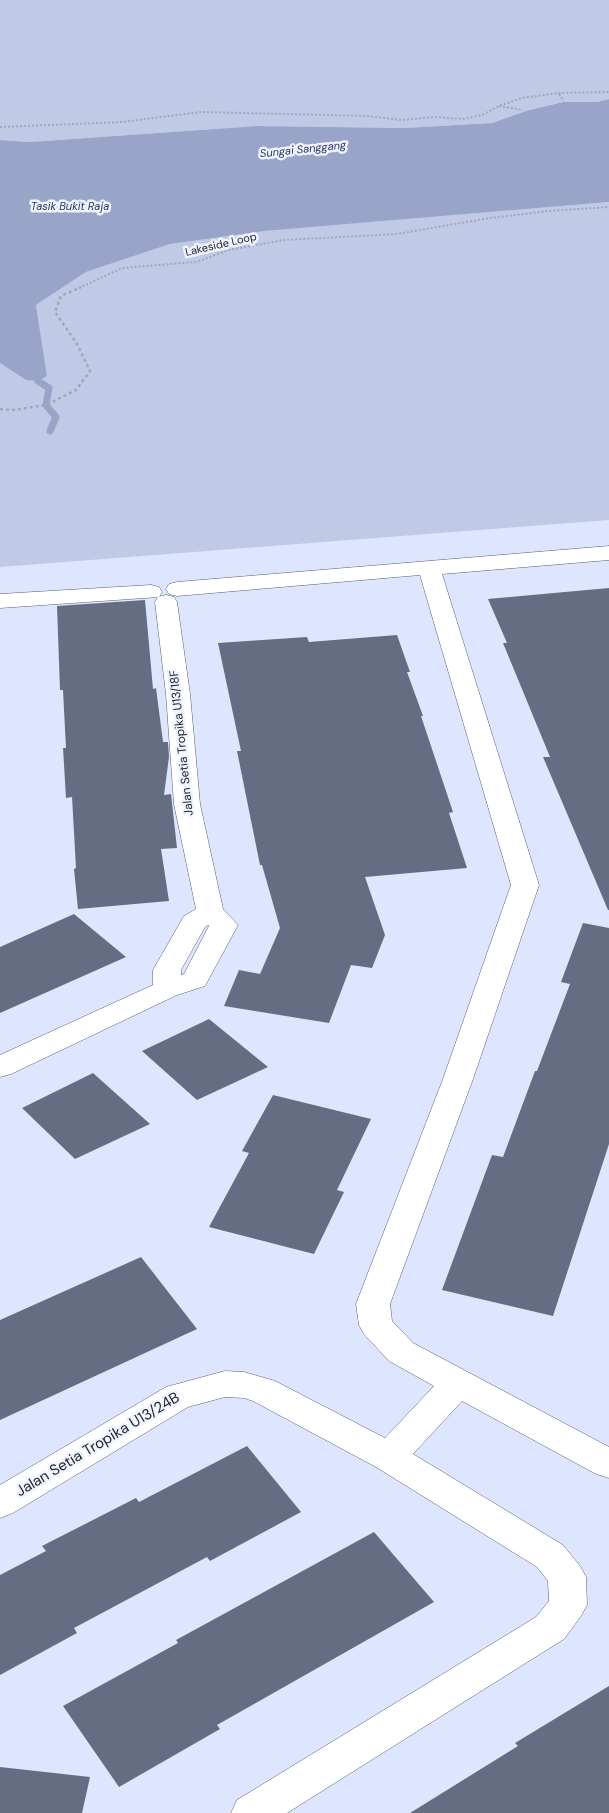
<!DOCTYPE html>
<html>
<head>
<meta charset="utf-8">
<style>
	body { margin:0 }
	canvas { display:block; background:#dee6ff }
</style>
</head>
<body>
<canvas width="609" height="1813"></canvas>
<script>
const ctx = document.querySelector('canvas').getContext('2d');
ctx.lineJoin = 'round';
function paint(path, color) { ctx.fillStyle = color; ctx.fill(path, 'evenodd'); }
const poly = rows => new Path2D(rows.map(r => 'M' + r).join(''));
function strokePath(path, color, width, dash) { ctx.strokeStyle = color; ctx.lineWidth = width; ctx.lineCap = dash ? 'butt' : 'round'; ctx.setLineDash(dash || []); ctx.stroke(path); }
function write(font, color, halo, rows, align = 'center') {
  ctx.font = font + ' "DM Sans",sans-serif'; ctx.lineWidth = 5; ctx.setLineDash([]); ctx.textBaseline = 'middle'; ctx.strokeStyle = halo; ctx.fillStyle = color; for (const [text, x, y, turn = 0] of rows) {
    ctx.save(); ctx.translate(x, y); ctx.rotate((+turn || 0) * Math.PI / 180); ctx.textAlign = isNaN(turn) ? turn : align; if (halo) ctx.strokeText(text, 0, 0); ctx.fillText(text, 0, 0); ctx.restore();
  }
}
paint(poly([
	[0,0,609,0,609,99,597,102,563,102,526,111,492,123,404,128,257,126,30,142,0,140],
	[609,202,609,520,0,567,0,363,26,380,47,376,36,305,86,272,170,244,265,231]
]), '#c0cae6');
paint(poly([
	[609,99,609,202,265,231,170,244,86,272,36,305,47,376,38,381,26,380,0,363,0,140,30,142,257,126,404,128,492,123,526,111,563,102,597,102]
]), '#99a5c8');
strokePath(poly([
	[38,381,49,388,46,405,56,417,50,431]
]), '#99a5c8', 7);
paint(poly([
	[609,588,609,910,608,910,543,757,550,757,503,643,507,643,488,599],
	[145,600,153,689,156,688,163,742,168,742,169,757,164,795,171,794,177,848,161,849,169,901,78,909,74,869,76,868,72,797,66,798,63,748,66,748,63,690,60,690,57,606],
	[397,635,410,672,407,672,423,716,421,716,453,812,449,813,467,868,365,877,385,935,372,968,351,965,329,1023,224,1006,239,970,260,974,280,928,262,865,260,865,237,751,241,751,218,643,307,637,309,642],
	[74,914,126,957,0,1013,0,947],
	[583,923,609,928,609,1144,553,1316,442,1290,492,1155,503,1157,535,1071,537,1071,570,984,561,982],
	[209,1019,268,1067,197,1100,142,1051],
	[93,1073,150,1124,75,1159,22,1108],
	[273,1095,371,1119,337,1190,344,1192,314,1254,209,1227,249,1153,242,1151],
	[141,1257,197,1329,0,1420,0,1320],
	[247,1446,301,1512,210,1561,207,1557,74,1628,77,1633,0,1675,0,1575,46,1551,42,1546,136,1498,139,1502],
	[374,1532,434,1602,217,1725,220,1729,119,1787,63,1706,178,1643,176,1640],
	[609,1686,609,1813,410,1813,518,1746,515,1743],
	[0,1767,90,1777,82,1813,0,1813]
]), '#656d82');
const minor = poly([
	[609,546,609,560,442,574,539,885,473,1079,390,1304,392,1321,413,1343,609,1447,609,1478,596,1474,462,1401,413,1454,563,1545,580,1566,586,1577,587,1605,581,1616,564,1639,287,1813,231,1813,237,1800,536,1617,549,1601,548,1581,537,1567,376,1467,253,1401,244,1398,225,1397,188,1407,13,1513,0,1518,0,1485,166,1387,225,1371,244,1372,275,1381,385,1438,434,1386,389,1361,364,1334,359,1325,356,1304,443,1079,511,885,420,575,177,596,169,594,166,589,169,584,177,582,609,546],
	[151,585,159,587,162,592,159,597,0,608,0,594,151,585],
	[166,595,174,597,177,602,190,694,200,804,223,909,238,925,205,986,177,995,11,1074,0,1077,0,1055,153,985,153,970,184,916,196,909,174,804,166,694,155,602,158,597,166,595],
	[208,925,209,926,184,974,181,975,181,970,205,927,208,925]
]);
strokePath(minor, '#575e73', 1);
strokePath(poly([
	[559,94,564,101],
	[499,106,523,110],
	[0,127,122,122,202,112,368,116,401,120,434,117,463,119,482,115,499,106,522,98,558,93,609,92],
	[79,288,122,268,196,262,229,250,284,240,397,234,490,218,548,211,609,207]
]), '#a1a7bb', 2, [2, 2]);
strokePath(poly([
	[0,409,14,410,46,405,76,390,90,371,77,344,55,312,61,296,81,287]
]), '#a1a7bb', 2.5, [3, 3]);
paint(minor, '#fff');
write('italic 11px', '#263361', '#f0f4fe', [
	["Sungai Sanggang",303,150,-6],
	["Tasik Bukit Raja",70,207]
]);
write('11px', '#22252e', '#f0f4fe', [
	["Lakeside Loop",221,245,-13]
]);
write('12px', '#22252e', '#f0f4fe', [
	["Jalan Setia Tropika U13/18F",182,743,-96]
]);
write('15px', '#22252e', '#f0f4fe', [
	["Jalan Setia Tropika U13/24B",98,1445,-31]
]);
</script>
</body>
</html>
